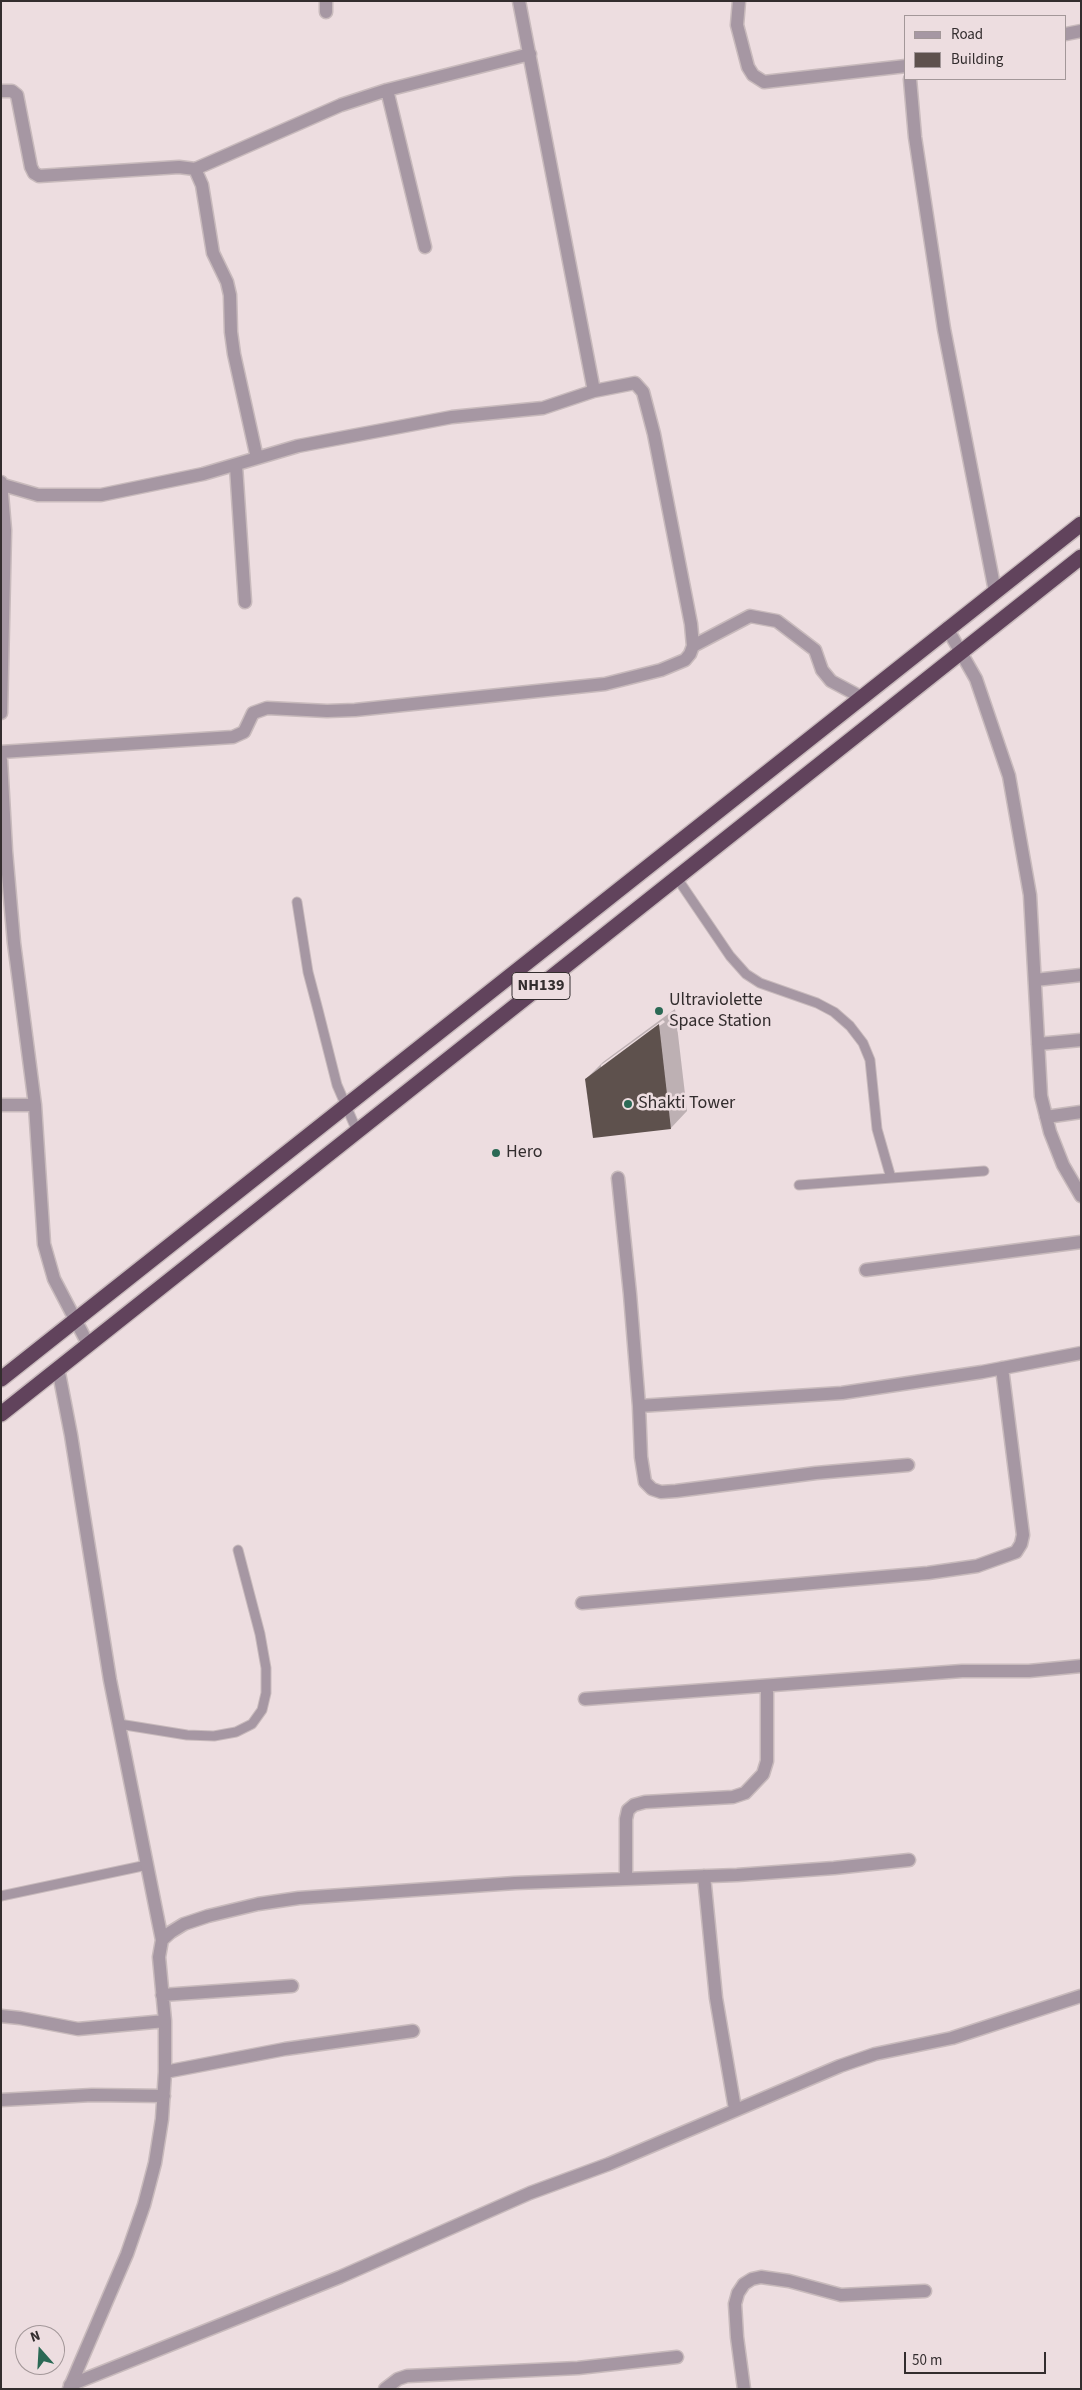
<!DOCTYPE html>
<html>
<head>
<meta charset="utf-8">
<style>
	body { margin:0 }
	#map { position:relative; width:1082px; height:2390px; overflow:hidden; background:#eddde0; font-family:"Source Sans 3",sans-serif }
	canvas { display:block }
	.frame { position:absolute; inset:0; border:2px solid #332d2e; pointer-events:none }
	.legend { position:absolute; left:904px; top:15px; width:162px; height:65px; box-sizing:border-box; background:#eddde0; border:1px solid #a39799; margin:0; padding:6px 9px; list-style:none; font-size:15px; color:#332d2e }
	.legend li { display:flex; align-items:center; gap:10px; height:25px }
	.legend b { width:25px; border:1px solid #a39799 }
	.north { position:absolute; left:15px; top:2325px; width:50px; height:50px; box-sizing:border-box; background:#eddde0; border:1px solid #a39799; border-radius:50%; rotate:341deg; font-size:14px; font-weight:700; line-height:20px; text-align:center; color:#332d2e }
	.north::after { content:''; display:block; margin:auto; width:18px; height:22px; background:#2b6955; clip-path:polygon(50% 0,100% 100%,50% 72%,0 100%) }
	.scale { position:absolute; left:904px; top:2352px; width:142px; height:22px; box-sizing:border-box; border:2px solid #332d2e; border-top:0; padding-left:6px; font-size:15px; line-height:18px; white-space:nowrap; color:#332d2e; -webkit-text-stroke:4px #eddde0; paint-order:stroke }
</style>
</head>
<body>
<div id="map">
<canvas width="1082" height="2390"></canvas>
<div class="frame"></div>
<ul class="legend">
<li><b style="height:6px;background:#a697a3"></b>Road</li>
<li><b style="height:14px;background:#5e514d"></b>Building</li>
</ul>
<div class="north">N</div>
<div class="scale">50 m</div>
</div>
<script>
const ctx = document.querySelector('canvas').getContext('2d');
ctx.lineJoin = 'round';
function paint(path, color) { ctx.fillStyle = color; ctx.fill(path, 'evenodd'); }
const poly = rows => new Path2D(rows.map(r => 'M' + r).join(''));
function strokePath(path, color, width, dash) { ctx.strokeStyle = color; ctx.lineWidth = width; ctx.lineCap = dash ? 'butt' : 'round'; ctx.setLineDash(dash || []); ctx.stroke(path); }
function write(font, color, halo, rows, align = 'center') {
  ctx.font = font + ' "Source Sans 3",sans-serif'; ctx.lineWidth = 5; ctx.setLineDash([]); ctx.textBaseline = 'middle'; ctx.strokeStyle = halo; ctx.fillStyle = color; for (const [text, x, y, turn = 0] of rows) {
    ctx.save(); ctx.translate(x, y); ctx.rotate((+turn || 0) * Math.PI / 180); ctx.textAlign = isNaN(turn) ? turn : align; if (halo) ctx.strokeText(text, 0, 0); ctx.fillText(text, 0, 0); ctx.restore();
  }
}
paint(poly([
	[675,1009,687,1111,671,1128,586,1079,603,1062],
	[663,1020,665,1022,601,1068,601,1065]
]), '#0003');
paint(poly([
	[659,1024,671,1129,593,1138,585,1079]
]), '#5e514d');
const lane = poly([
	[677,878,730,956,746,974,760,983,817,1003,834,1012,850,1026,863,1043,870,1060,877,1129,891,1178],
	[297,902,308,972,318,1010,337,1085,357,1131],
	[799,1185,984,1171],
	[119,1724,187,1735,214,1736,236,1732,252,1724,262,1710,266,1693,266,1668,260,1634,238,1550],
	[1,1896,147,1865]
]);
const street = poly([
	[519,1,594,391],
	[739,1,737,25,748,67,753,75,764,82,906,66],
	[326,12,326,1],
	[1066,34,1081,31],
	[910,79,915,137,944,329,995,591],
	[387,90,425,247],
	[1,91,12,91,17,95,31,167,34,173,39,176,179,167,195,169,202,185,213,253,227,282,230,295,231,332,234,354,257,458],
	[195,169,341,105,387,90,530,54],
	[236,466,245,602],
	[1,482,5,530,1,713],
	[947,628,976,679,1009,776,1030,895,1041,1096,1050,1132,1063,1165,1081,1196],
	[693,646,750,616,777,621,815,650,822,670,831,681,861,697],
	[1,752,233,737,244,732,253,713,267,708,327,711,355,710,605,684,661,670,685,660,690,654,693,646,691,624,654,434,643,392,635,383,594,391,543,408,452,417,298,446,203,474,101,495,38,495,3,485],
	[1,760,6,851,14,943,35,1105,44,1244,54,1279,88,1344],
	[1035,980,1081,975],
	[1038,1044,1081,1040],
	[1,1105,35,1105],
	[1046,1117,1081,1112],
	[618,1178,630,1294,639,1406,641,1457,645,1482,652,1489,661,1492,676,1491,816,1473,908,1465],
	[866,1270,1081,1242],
	[58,1368,71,1435,110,1680,162,1940],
	[639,1406,842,1393,982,1372,1081,1353],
	[582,1603,928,1573,977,1566,1016,1552,1021,1544,1023,1535,1002,1368],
	[585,1699,962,1671,1029,1671,1081,1666],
	[704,1876,716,1998,735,2109],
	[626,1879,626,1819,628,1810,634,1805,645,1802,733,1797,745,1793,763,1774,767,1761,767,1687],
	[162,1995,292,1986],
	[1,2016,20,2018,78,2029,165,2021],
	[165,2072,285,2049,413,2031],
	[1,2100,92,2095,164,2096],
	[70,2385,340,2277,530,2193,609,2164,840,2066,875,2054,952,2038,1081,1996],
	[69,2389,127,2254,144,2205,155,2163,162,2119,165,2072,165,2021,159,1957,162,1940,171,1932,184,1924,208,1916,258,1904,299,1898,515,1883,737,1875,834,1868,909,1860],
	[385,2389,398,2379,407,2376,578,2368,677,2357],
	[744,2389,737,2337,735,2304,738,2293,744,2284,752,2279,761,2277,789,2281,841,2295,925,2291]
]);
const highway = poly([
	[1,1379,1081,524],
	[1,1414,1081,557]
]);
strokePath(lane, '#c8babc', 11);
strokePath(street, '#c8babc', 15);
strokePath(highway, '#c8babc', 18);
strokePath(lane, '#a697a3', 9);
strokePath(street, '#a697a3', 12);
strokePath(highway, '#61435c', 15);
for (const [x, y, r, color] of [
	[659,1011,5,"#2b6955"],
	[628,1104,5,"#2b6955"],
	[496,1153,5,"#2b6955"]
]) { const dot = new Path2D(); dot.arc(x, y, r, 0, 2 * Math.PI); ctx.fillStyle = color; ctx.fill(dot); strokePath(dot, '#eddde0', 2); }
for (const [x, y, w] of [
	[541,986,58]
]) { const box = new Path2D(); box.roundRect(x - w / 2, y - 13.5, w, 27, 4); ctx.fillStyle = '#eddde0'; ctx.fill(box); strokePath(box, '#332d2e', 1); }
write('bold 16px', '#332d2e', null, [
	["NH139",541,986]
]);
write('18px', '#332d2e', '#eddde0', [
	["Ultraviolette",669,1001],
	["Space Station",669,1022],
	["Shakti Tower",638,1104],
	["Hero",506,1153]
], 'left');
</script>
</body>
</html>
